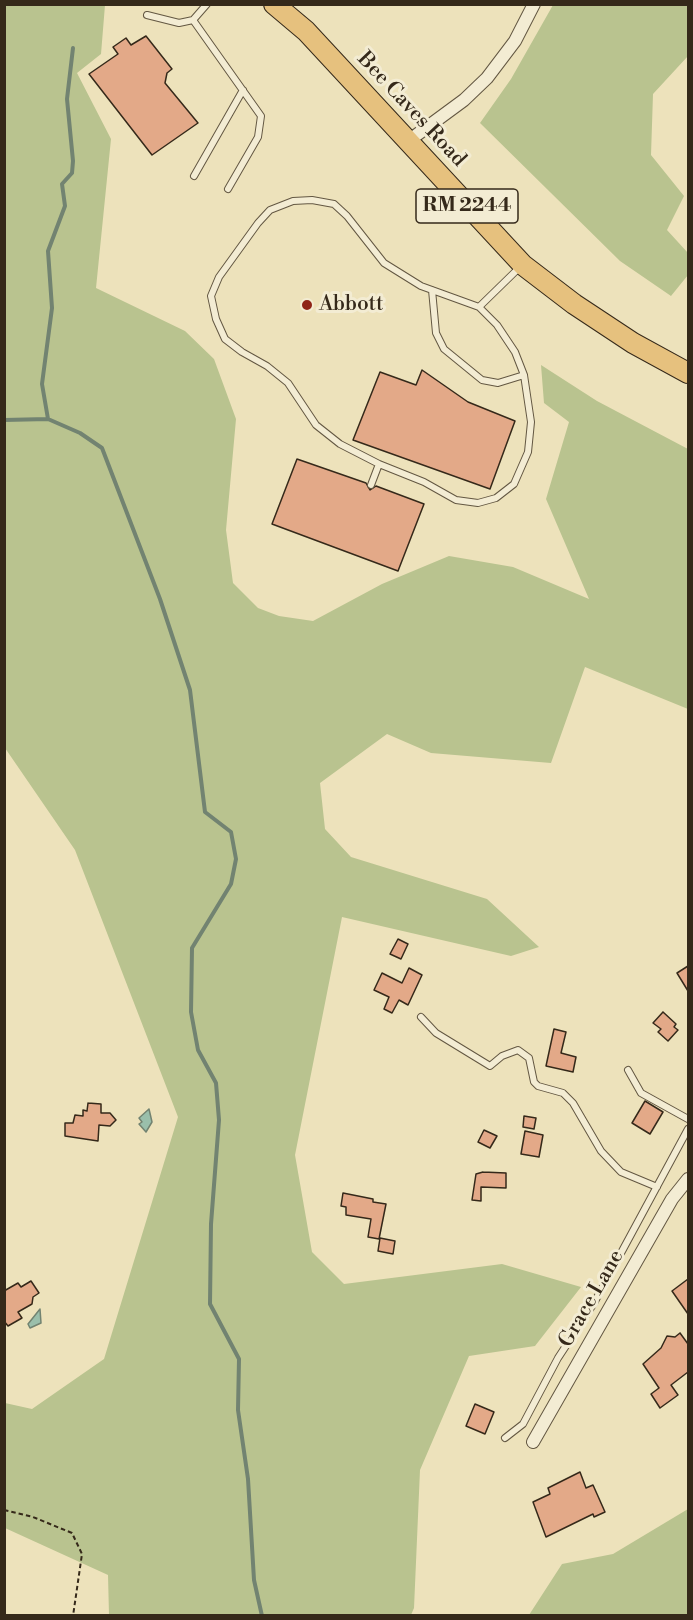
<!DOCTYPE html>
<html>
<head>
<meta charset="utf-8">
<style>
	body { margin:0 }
	#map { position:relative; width:693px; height:1620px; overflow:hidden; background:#ede2bb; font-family:"Libre Bodoni",serif }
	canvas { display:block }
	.frame { position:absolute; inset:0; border:6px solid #35291a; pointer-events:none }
</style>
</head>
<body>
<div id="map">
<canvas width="693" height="1620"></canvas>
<div class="frame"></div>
</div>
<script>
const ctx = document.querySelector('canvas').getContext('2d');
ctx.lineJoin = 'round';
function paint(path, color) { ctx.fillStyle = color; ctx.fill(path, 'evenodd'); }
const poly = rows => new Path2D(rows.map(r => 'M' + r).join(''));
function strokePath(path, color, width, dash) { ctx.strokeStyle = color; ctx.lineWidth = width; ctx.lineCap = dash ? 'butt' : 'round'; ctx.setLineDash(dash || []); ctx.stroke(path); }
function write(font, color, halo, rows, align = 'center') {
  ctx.font = font + ' "Libre Bodoni",serif'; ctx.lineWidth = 6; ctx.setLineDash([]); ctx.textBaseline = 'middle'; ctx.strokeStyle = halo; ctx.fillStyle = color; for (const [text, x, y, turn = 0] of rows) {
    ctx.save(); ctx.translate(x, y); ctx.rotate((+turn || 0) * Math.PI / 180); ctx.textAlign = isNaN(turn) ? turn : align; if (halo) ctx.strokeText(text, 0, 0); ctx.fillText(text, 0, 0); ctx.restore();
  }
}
paint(poly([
	[5,4,105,5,101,54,77,73,111,139,96,288,185,331,214,359,236,419,226,530,233,583,258,608,279,616,313,621,382,584,449,556,513,567,589,599,546,499,569,422,544,403,541,365,597,401,688,449,688,709,585,667,551,763,431,753,387,734,320,783,325,829,351,857,487,899,539,947,511,956,342,917,295,1155,312,1252,344,1284,502,1264,581,1287,535,1346,469,1356,420,1470,414,1608,411,1615,109,1615,108,1575,5,1528,5,1403,32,1409,104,1359,178,1117,75,850,5,748],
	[553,5,688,5,688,56,653,94,651,155,684,196,667,230,688,253,688,275,671,296,620,261,480,123,511,79],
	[688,1509,688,1615,529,1615,562,1564,613,1554]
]), '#b9c38f');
const water = poly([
	[149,1109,152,1122,146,1132,139,1124,142,1122,139,1118,149,1109],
	[40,1309,41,1323,30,1328,28,1324,40,1309]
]);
paint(water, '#9abfab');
strokePath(water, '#728371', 1.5);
strokePath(poly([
	[73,48,67,99,73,161,72,173,62,184,65,206,48,251,52,308,42,384,48,419,80,433,102,448,160,599,190,690,205,812,231,832,236,859,231,884,192,948,191,1012,198,1050,216,1083,219,1120,211,1224,210,1304,239,1359,238,1410,248,1479,254,1580,262,1616],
	[4,420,48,419]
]), '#728371', 4);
const building = poly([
	[146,36,172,69,167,73,165,83,198,123,152,155,89,74,118,54,113,47,126,38,131,45,146,36],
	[422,370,468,402,515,421,490,489,353,440,380,372,416,385,422,370],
	[297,459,366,483,370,490,376,486,424,504,398,571,272,524,297,459],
	[398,939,408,944,401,959,390,954,398,939],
	[688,966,688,991,677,973,688,966],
	[409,968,422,975,408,1005,399,1000,392,1013,384,1009,389,997,374,990,382,973,402,983,409,968],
	[663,1012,676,1024,674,1027,678,1030,668,1041,658,1032,661,1029,653,1023,663,1012],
	[554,1029,566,1032,561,1053,576,1057,573,1072,546,1066,554,1029],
	[645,1101,663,1112,650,1134,632,1123,645,1101],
	[88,1103,101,1104,101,1113,110,1113,116,1120,110,1126,99,1125,98,1141,65,1136,65,1123,73,1123,75,1115,83,1116,83,1110,87,1111,88,1103],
	[524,1116,536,1118,534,1129,523,1127,524,1116],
	[484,1130,497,1136,490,1148,478,1142,484,1130],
	[525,1131,543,1135,539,1157,521,1154,525,1131],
	[483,1172,506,1173,506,1188,481,1187,481,1201,472,1200,476,1174,483,1172],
	[343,1193,373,1199,373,1202,386,1204,379,1239,368,1237,371,1219,346,1215,346,1207,341,1206,343,1193],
	[380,1238,395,1241,393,1254,378,1251,380,1238],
	[688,1279,688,1314,672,1291,688,1279],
	[31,1281,39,1293,33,1297,32,1304,18,1312,22,1318,8,1326,4,1321,4,1291,18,1283,21,1287,31,1281],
	[680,1333,688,1344,688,1372,671,1385,678,1395,660,1408,651,1394,659,1388,643,1364,661,1348,667,1336,675,1337,680,1333],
	[475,1404,494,1412,485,1434,466,1426,475,1404],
	[580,1472,586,1488,593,1485,605,1512,594,1517,593,1514,546,1537,533,1502,550,1494,548,1488,580,1472]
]);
paint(building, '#e3a988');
strokePath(building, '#35291a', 1.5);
const lane = poly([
	[207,4,193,20,261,116,258,137,228,189],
	[147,15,179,23,193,20],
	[194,176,243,90],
	[432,290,436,333,444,349,482,380,498,383,524,375],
	[479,307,497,325,515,352,524,375,531,422,528,452,514,484,496,498,478,503,456,500,424,482,379,464,340,444,316,425,288,383,267,366,242,352,225,339,216,319,211,296,219,277,258,223,270,210,293,201,312,200,334,204,347,216,384,263,421,286,479,307,520,267],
	[371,485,379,464],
	[421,1017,436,1033,490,1066,502,1056,518,1050,529,1058,534,1082,538,1086,563,1093,573,1103,601,1151,621,1172,657,1187],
	[628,1070,641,1093,688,1119],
	[505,1438,523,1424,558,1358,594,1303,688,1129]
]);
const street = poly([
	[407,142,464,100,487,78,515,41,534,4],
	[533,1442,672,1199,688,1179]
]);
const primary = poly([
	[274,4,306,31,523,265,574,304,633,343,688,373]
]);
strokePath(lane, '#635742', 8);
strokePath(street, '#635742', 14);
strokePath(primary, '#35291a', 22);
strokePath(poly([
	[4,1510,33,1517,72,1533,82,1554,73,1616]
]), '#35291a', 2, [4.5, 3]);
strokePath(lane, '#f3ecd3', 6);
strokePath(street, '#f3ecd3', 12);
strokePath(primary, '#e6c17e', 20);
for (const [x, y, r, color] of [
	[307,305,6,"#8f2418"]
]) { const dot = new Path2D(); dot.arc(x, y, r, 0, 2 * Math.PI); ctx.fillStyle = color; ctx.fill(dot); strokePath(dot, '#f3ecd3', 2); }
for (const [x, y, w] of [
	[467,206,102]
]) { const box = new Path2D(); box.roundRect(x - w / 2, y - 17, w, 34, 4.5); ctx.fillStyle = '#f3ecd3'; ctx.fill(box); strokePath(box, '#35291a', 1.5); }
write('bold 20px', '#35291a', null, [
	["RM 2244",467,206]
]);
write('21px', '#35291a', '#f3ecd3', [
	["Bee Caves Road",411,110,47],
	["Grace Lane",592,1299,-60]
]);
write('21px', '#35291a', '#f3ecd3', [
	["Abbott",319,305]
], 'left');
</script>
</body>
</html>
